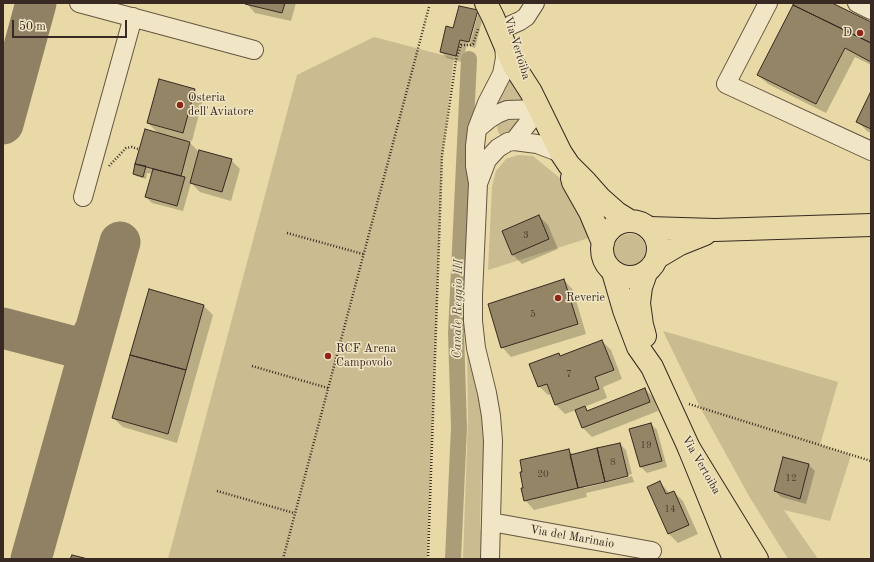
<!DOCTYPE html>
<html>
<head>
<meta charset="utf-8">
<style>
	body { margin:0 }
	#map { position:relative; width:874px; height:562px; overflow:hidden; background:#e8d9a6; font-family:"Old Standard TT",serif }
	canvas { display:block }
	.frame { position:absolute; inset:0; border:4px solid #382922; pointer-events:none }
	.scale { position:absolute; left:12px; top:20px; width:115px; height:18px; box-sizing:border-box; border:2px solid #382922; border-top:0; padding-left:5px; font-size:12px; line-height:14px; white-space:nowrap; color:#382922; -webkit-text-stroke:3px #f0e6c5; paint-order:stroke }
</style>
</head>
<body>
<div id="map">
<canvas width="874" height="562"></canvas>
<div class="frame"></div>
<div class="scale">50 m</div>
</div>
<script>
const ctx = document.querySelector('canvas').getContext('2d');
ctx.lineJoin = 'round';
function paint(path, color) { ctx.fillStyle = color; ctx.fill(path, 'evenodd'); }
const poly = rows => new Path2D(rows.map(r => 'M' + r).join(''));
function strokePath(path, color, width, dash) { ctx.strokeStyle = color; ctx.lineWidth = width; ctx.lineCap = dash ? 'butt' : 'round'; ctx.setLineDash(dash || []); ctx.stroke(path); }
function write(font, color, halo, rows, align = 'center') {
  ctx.font = font + ' "Old Standard TT",serif'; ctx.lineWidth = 3; ctx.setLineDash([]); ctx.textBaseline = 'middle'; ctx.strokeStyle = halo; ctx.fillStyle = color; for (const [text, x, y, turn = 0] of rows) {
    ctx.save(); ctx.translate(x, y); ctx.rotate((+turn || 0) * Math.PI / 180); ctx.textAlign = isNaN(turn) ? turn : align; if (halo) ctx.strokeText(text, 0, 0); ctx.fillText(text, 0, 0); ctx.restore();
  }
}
paint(poly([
	[374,37,454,58,442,153,427,559,168,559,297,75],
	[509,71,525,105,492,113,497,103,502,94,507,83],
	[512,120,525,121,522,127,502,137,498,132,497,125,505,121],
	[518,155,533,156,561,179,571,192,592,237,488,270,492,187,496,171,506,159],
	'614 250a16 16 0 1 1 32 0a16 16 0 1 1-32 0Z',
	[663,331,838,382,820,445,851,455,830,521,784,510,818,559,788,559,749,496,700,407],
	[467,346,482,414,484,429,485,467,481,481,480,528,483,540,482,559,463,559,468,420]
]), '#cabb90');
paint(poly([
	[246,3,296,3,291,21,255,13],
	[795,3,830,3,871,24,871,65,855,57,826,113,768,84,758,75],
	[477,11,483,17,475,48,469,46,478,14,476,14,462,62,447,58,441,52],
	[194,90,203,99,192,141,187,140,200,153,231,160,240,169,231,201,200,192,191,183,183,211,152,203,146,197,153,174,147,173,146,179,136,176,134,174,159,134,148,123],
	[871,93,871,133,867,131,858,122],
	[539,216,548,225,558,249,522,264,513,255,503,231],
	[564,280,573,290,586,334,511,357,502,347],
	[204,306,213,315,177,443,123,427,113,418],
	[602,341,611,350,622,379,603,387,607,398,584,407,589,411,645,389,654,398,658,411,592,437,583,428,576,410,565,414,556,405,552,394,548,395,539,386,559,354,561,357],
	[651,424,657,430,667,467,647,473,641,467,631,430],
	[620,444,626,450,632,474,584,486,584,488,632,476,634,482,586,493,587,497,534,510,525,500,568,450,574,455],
	[783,459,809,465,815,471,806,504,781,497,775,491],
	[660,482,670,494,674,492,683,501,698,534,678,543,669,534]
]), '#0003');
strokePath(poly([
	[453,559,459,427,456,333,469,59]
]), '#ac9d79', 16);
strokePath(poly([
	[3,124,36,3],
	[3,328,75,347,80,346,87,342,91,338,94,332],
	[31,559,120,242]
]), '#908164', 41);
const building = poly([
	[245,3,285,3,282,13,245,4,245,3],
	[794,3,832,3,871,22,871,43,793,5,794,3],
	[793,5,871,43,871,62,845,48,816,104,757,75,793,5],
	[459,6,478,10,469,42,460,40,456,56,440,52,446,26,453,28,459,6],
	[159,79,195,89,183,133,147,123,159,79],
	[871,91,871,129,856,122,871,91],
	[145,129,190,142,181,176,135,164,145,129],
	[199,150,232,159,222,192,190,183,199,150],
	[135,164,146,166,143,177,133,174,135,164],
	[153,169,185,177,177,206,145,197,153,169],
	[539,215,549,239,512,255,502,231,539,215],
	[564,279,578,324,501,348,488,304,564,279],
	[149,289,204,305,186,370,130,355,149,289],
	[602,340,614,370,595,377,599,389,555,405,547,384,538,387,529,364,559,353,560,356,602,340],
	[130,355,186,370,168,434,112,418,130,355],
	[645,388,650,402,582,428,575,410,585,406,587,411,645,388],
	[651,423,662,461,640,467,629,429,651,423],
	[620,443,628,476,605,482,597,448,620,443],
	[597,448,605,482,578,488,570,455,597,448],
	[569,449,578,488,524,501,521,488,523,488,520,472,522,472,520,460,569,449],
	[783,457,809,464,800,499,774,491,783,457],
	[660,481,666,494,674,491,689,525,668,534,647,487,660,481],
	[72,555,88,559,70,559,72,555]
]);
paint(building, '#948567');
strokePath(building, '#382922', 1);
const minor = poly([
	[79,3,254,50],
	[768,3,726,84,871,151],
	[857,3,871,10],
	[511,25,520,21,526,17,535,3],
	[477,129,489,119,497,114,507,110,539,109],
	[514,141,539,109],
	[479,181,487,160,498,148,508,142,514,141,537,144,561,153],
	[83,197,133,17],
	[491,522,652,551],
	[490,559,493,441,491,416,487,393,476,348,473,321,473,295,478,183,475,166,475,146,477,129,487,103,502,74,505,58,504,44]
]);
const major = poly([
	[486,3,493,17,513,64,531,92,561,153,569,165,585,181,600,198,617,213,630,221],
	[572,178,573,182,590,212,598,231,603,243],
	'602 249a28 28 0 1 1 56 0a28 28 0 1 1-56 0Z',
	[613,272,624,310,638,347,652,367,689,448,757,559],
	[645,336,642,325,639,303,641,287,646,273]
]);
const highway = poly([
	[649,228,715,230,871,225],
	[658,257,680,244,705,234],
	[689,448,734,559]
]);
strokePath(minor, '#645543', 20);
strokePath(major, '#382922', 24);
strokePath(highway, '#382922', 24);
strokePath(poly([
	[109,166,126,148,132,147,138,149],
	[287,233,363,254],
	[252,366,328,388],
	[689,404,871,461],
	[217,491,294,513],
	[283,559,429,7],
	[428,559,442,156,456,60,461,45,470,45,473,44,478,29]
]), '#382922', 2.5, [1, 2]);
strokePath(minor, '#f0e6c5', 18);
strokePath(major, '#e8d9a6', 22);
strokePath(highway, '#e8d9a6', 22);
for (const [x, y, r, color] of [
	[860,33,4,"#8f2418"],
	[180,105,4,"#8f2418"],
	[558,298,4,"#8f2418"],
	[328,356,4,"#8f2418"]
]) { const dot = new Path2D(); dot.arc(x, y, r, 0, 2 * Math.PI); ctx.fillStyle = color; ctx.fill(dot); strokePath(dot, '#f0e6c5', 1.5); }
write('10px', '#4f4033', null, [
	["3",526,235],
	["5",533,314],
	["7",569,374],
	["19",646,445],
	["8",613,462],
	["20",543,474],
	["12",791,478],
	["14",670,509]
]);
write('12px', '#382922', '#f0e6c5', [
	["D",852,33,"right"],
	["Osteria",188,98],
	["dell'Aviatore",188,112],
	["Reverie",566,298],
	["RCF Arena",336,349],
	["Campovolo",336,363]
], 'left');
write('12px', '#382922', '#f0e6c5', [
	["Via Vertoiba",517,48,73],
	["Via Vertoiba",701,465,60],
	["Via del Marinaio",572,537,10]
]);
write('italic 13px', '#5b4c3c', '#f0e6c5', [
	["Canale Reggio III",458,309,-89]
]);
</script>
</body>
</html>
